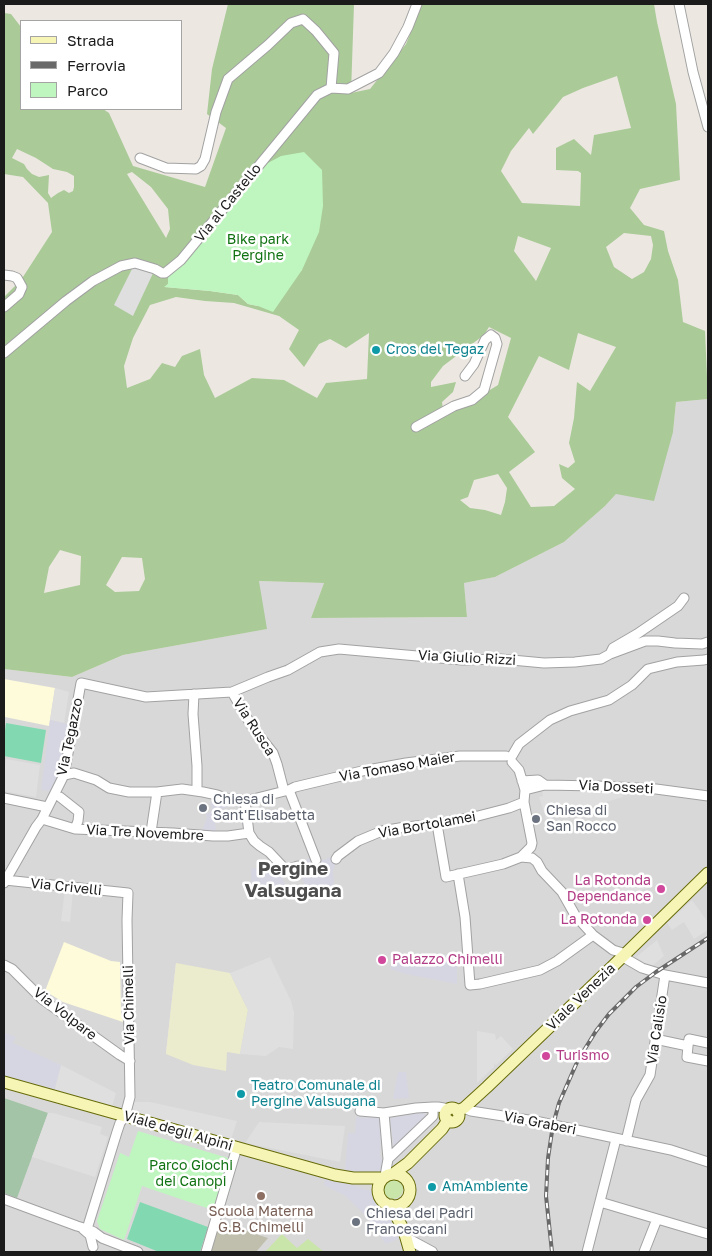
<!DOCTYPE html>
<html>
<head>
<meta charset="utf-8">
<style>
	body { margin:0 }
	#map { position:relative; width:712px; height:1256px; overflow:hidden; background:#ece8e1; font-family:"Golos Text",sans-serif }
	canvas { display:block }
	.frame { position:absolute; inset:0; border:5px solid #1b1b1b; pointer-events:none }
	.legend { position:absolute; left:20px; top:20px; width:162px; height:90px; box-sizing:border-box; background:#fff; border:1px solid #a4a4a4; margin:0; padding:6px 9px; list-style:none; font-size:15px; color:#1b1b1b }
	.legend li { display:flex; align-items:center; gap:10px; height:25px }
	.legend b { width:25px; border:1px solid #a4a4a4 }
</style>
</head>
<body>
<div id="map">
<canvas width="712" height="1256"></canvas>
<div class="frame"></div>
<ul class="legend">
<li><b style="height:6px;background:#f6f5b6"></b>Strada</li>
<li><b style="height:6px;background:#696969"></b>Ferrovia</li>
<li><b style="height:14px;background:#bff6bf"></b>Parco</li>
</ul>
</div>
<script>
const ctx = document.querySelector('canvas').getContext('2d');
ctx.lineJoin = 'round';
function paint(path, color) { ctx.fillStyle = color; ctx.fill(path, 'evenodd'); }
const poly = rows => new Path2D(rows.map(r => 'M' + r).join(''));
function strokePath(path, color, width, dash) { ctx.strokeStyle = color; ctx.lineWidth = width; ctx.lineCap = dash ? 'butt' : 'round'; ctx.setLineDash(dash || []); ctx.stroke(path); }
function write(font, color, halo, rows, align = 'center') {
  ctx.font = font + ' "Golos Text",sans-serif'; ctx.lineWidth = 5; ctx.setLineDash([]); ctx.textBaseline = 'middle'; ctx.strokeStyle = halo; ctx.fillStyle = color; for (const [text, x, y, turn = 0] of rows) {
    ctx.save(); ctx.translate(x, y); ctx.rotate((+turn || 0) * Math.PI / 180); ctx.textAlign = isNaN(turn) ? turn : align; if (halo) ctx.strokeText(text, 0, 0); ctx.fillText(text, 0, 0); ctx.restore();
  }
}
paint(poly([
	[708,399,708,1252,4,1252,4,669,72,677,123,655,266,629,258,581,324,583,311,618,467,617,464,583,495,577,564,542,605,506,673,432,676,402],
	[176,963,240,1054,227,1051,166,1053]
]), '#d9d8d8');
paint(poly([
	[4,679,55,688,49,726,5,717,4,723],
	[64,942,111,961,120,962,121,1012,123,1022,63,1002,45,991]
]), '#fdfbda');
paint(poly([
	[218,1221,244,1230,268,1238,256,1252,208,1252]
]), '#c0bfad');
paint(poly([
	[176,963,230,973,248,1010,240,1054,227,1052,226,1071,193,1065,166,1054]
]), '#ebebcd');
paint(poly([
	'383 1189a10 10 0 1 1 20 0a10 10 0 1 1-20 0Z',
	[282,1234,297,1248,308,1239,324,1252,265,1252]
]), '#cae5a9');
paint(poly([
	[228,4,354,4,351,93,370,89,406,44,422,4,654,4,657,22,676,104,680,180,640,189,630,208,644,225,664,231,668,251,678,280,683,322,705,331,708,399,676,402,673,432,654,501,616,494,605,506,564,542,495,577,464,583,467,617,311,618,324,583,259,581,267,629,123,655,72,677,4,669,4,297,21,280,52,232,48,203,23,177,4,174,4,13,11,14,21,27,21,109,103,109,109,113,133,166,205,187,226,128,207,114,212,69],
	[617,76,631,128,594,135,591,155,574,139,556,148,556,170,578,171,581,173,580,206,522,203,501,171,511,151,529,128,533,134,563,97,583,88],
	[17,149,36,158,53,169,67,172,74,176,74,187,73,191,69,193,64,190,58,193,51,198,48,193,49,175,39,177,32,174,27,169,24,164,12,158],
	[132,172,151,187,168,209,170,229,166,238,127,174],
	[624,233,651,236,653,245,651,259,644,272,632,279,614,267,606,247],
	[518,236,551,248,536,281,514,251],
	[302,270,258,306,248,304,238,295,210,291,165,287,168,284],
	[176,297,205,301,234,303,279,316,299,330,289,349,304,367,319,344,330,339,346,348,369,333,367,379,326,383,317,398,284,380,252,378,215,398,204,375,200,349,182,356,175,367,162,363,150,379,127,388,124,366,133,338,150,305],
	[489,327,511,338,498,385,459,409,443,409,442,402,453,392,456,382,431,387,431,382,443,366,484,335],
	[578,333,616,347,590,391,577,382,574,418,569,443,575,462,568,468,559,464,562,478,575,489,554,506,531,507,509,472,535,452,508,417,539,356,569,370],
	[498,474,507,488,505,502,501,515,485,510,470,508,460,500,468,497,474,480],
	[60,550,81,556,80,585,44,593,49,567],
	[122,557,142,558,145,579,139,591,115,592,106,585]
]), '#aaca98');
paint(poly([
	[4,1098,48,1113,17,1198,4,1193]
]), '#a3c4a6');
paint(poly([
	[304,152,322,170,323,206,319,232,302,270,273,312,258,306,248,304,238,295,210,291,164,287,168,284,168,273,175,268,266,164,281,156],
	[138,1131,228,1158,213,1210,142,1186,124,1240,100,1229,97,1221,120,1153,129,1157]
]), '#bff6bf');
paint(poly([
	[6,723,46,730,41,763,4,756,4,738],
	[140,1202,208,1227,200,1252,159,1252,127,1239]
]), '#82d9b1');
paint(poly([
	[135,263,155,269,133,316,114,305],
	[55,688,69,692,64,723,50,720],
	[6,759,40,765,36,797,4,791,4,773],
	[542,791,590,791,621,792,623,797,546,819,539,797,543,796],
	[649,880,651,887,607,901,604,893],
	[65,890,73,891,70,922,61,921],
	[692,900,708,922,708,930,694,939,684,922,672,930,667,923],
	[657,940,664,956,651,967,636,957],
	[270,957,291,1001,294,1012,293,1049,279,1047,266,1056,240,1054,248,1010,230,973],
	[477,1031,495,1034,496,1040,501,1036,513,1049,496,1065,494,1063,494,1067,477,1083],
	[61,1065,116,1093,112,1107,54,1091],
	[134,1102,150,1102,237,1121,230,1143,131,1114],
	[48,1113,53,1113,102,1127,100,1134,108,1137,95,1177,32,1157],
	[259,1122,345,1126,340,1162,245,1143]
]), '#dfdfdf');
paint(poly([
	[50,720,68,724,61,769,51,791,41,790],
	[217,795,239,803,213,812,217,834,202,831,207,817,205,813,209,813,212,810,210,803,216,801],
	[335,855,335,863,333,872,334,882,332,889,306,896,305,892,306,888,299,870,297,862,313,858,319,862],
	[272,865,282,877,289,897,252,898,251,869],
	[394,958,457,959,457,984,406,974,390,969],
	[6,1033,16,1037,13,1043,61,1065,54,1091,4,1077,4,1035],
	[398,1072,406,1072,409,1098,393,1099],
	[425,1112,425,1119,394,1150,390,1118],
	[356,1117,382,1118,380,1155,382,1160,382,1171,373,1175,345,1171,348,1133,355,1133],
	[325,1176,356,1186,363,1189,377,1192,381,1200,386,1205,398,1239,386,1244,377,1232,378,1231,364,1214,344,1195,324,1185]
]), '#d6d6e2');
const minor = poly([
	[679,4,693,72,708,127],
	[140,158,166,168,196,169,201,166,205,159,216,112,228,79,268,45,291,23,303,19,316,31,334,53,331,88],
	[4,275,12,276,17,278,22,287,19,294,4,307],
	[4,353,66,301,93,281,121,266,135,263,155,269,162,273,165,273,181,260,317,95,331,88,348,89,379,73,394,53,408,27,417,4],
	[416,427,454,406,472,400,484,390,497,344,495,338,491,335,485,340,474,364,465,376],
	[611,652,613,648,637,634,678,606,684,598],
	[232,692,251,725,273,753,277,764,284,791],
	[194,694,193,714,197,766,197,791],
	[512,756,519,744,550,720,570,711,609,700,632,685,648,669,677,662,704,660,708,659],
	[64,775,74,773,96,780,109,788,129,792,157,792,182,789,203,792,217,795,231,800,239,799,245,801],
	[522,781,538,780,545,785],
	[289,790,316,860],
	[525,790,545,785,597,786,656,789,708,796],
	[60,797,79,812,78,821,75,829],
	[4,798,47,807],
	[245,801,289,790,295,787,362,771,406,763,460,756,506,756],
	[245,801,249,833,254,841,260,846,269,852,286,870,298,866],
	[42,819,75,829,173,833,213,836,228,836,249,833],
	[437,824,446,877,503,864,521,857,531,847,532,843,524,802,525,790,519,770,512,762],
	[151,832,157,792],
	[521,857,532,858,537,862,542,871,562,892,575,915,593,935,613,950,626,954],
	[336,859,338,856,358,841,382,831,405,827,437,824,478,816,509,808,524,802],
	[458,874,465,917,470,985,480,984,540,970,557,961,593,935],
	[5,880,128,893,127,920,130,1097,125,1116,120,1123,117,1132,87,1229],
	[4,883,36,827,42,819,64,775,81,683,146,697,232,692,268,677,288,670,320,652,339,649,462,660,501,659,544,663,575,662,601,659,610,654,645,641,658,641,675,643,702,644,708,642],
	[623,957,642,968,665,975,708,983],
	[4,965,12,969,42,999,120,1055,130,1061],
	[655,1039,688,1046,689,1039,708,1043],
	[688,1046,687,1057,708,1061],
	[464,1108,471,1111,535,1121,671,1150,708,1162],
	[360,1111,384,1113,416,1108,433,1107,438,1107,450,1109],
	[384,1113,388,1159,385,1176],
	[626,1141,636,1100,650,1075,665,975],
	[388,1159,433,1116,433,1107],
	[4,1199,77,1226,87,1229,94,1232,102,1238,138,1252],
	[600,1202,708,1234],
	[83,1229,90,1235,93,1247],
	[206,1252,237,1147],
	[587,1252,616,1139],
	[644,1252,657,1219]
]);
const tertiary = poly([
	[406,1238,432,1252]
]);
const secondary = poly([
	[4,1082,335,1175,353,1178,382,1178],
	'445 1115a7 7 0 1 1 14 0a7 7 0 1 1-14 0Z',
	[457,1111,464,1108,487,1087,614,965,708,873],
	[393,1174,408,1163,442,1129,448,1120],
	'378 1190a16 16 0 1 1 32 0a16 16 0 1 1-32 0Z',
	[391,1205,404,1231,410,1252]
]);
strokePath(minor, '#a2a2a2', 11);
strokePath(tertiary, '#a2a2a2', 12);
strokePath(secondary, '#676b0a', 13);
strokePath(minor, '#fff', 9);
strokePath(tertiary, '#fff', 10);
strokePath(secondary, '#f6f5b6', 11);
const rail = poly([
	[552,1252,546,1196,548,1158,553,1125,559,1103,578,1060,596,1031,609,1014,636,987,656,972,708,938]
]);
strokePath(rail, '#696969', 4);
strokePath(rail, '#fff', 2, [5.5]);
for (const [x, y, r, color] of [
	[376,350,5,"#0f9aa8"],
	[203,808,5,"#6b7280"],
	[536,819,5,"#6b7280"],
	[661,889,5,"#d1479c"],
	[647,920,5,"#d1479c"],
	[382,960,5,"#d1479c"],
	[546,1056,5,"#d1479c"],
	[241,1094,5,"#0f9aa8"],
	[432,1187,5,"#0f9aa8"],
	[261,1196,5,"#8d6e63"],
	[356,1222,5,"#6b7280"]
]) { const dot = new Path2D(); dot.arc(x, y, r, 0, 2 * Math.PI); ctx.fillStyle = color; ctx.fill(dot); strokePath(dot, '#fff', 2); }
write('14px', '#1b1b1b', '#fff', [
	["Via al Castello",228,203,-51],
	["Via Giulio Rizzi",467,658,3],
	["Via Rusca",254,727,57],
	["Via Tegazzo",70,737,-78],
	["Via Tomaso Maier",397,767,-10],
	["Via Dosseti",616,787,3],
	["Via Bortolamei",427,825,-10],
	["Via Tre Novembre",145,833,3],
	["Via Crivelli",66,887,6],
	["Viale Venezia",581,997,-44],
	["Via Chimelli",129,1005,-91],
	["Via Volpare",65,1014,38],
	["Via Calisio",657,1030,-81],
	["Via Graberi",540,1123,11],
	["Viale degli Alpini",178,1131,16]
]);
write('14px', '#107212', '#fff', [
	["Bike park",258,240],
	["Pergine",258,256],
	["Parco Giochi",191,1166],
	["dei Canopi",191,1182]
]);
write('14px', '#0d838f', '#fff', [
	["Cros del Tegaz",386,350],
	["Teatro Comunale di",251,1086],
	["Pergine Valsugana",251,1102],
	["AmAmbiente",442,1187]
], 'left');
write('14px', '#5b616d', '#fff', [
	["Chiesa di",213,800],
	["Sant'Elisabetta",213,816],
	["Chiesa di",546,811],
	["San Rocco",546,827],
	["Chiesa dei Padri",366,1214],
	["Francescani",366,1230]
], 'left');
write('14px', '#b23c85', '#fff', [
	["La Rotonda",651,881],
	["Dependance",651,897],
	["La Rotonda",637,920],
	["Palazzo Chimelli",392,960,"left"],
	["Turismo",556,1056,"left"]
], 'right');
write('14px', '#785e54', '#fff', [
	["Scuola Materna",261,1212],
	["G.B. Chimelli",261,1228]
]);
write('bold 19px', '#4e4e4e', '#fff', [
	["Pergine",293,869],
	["Valsugana",293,891]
]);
</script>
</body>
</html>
